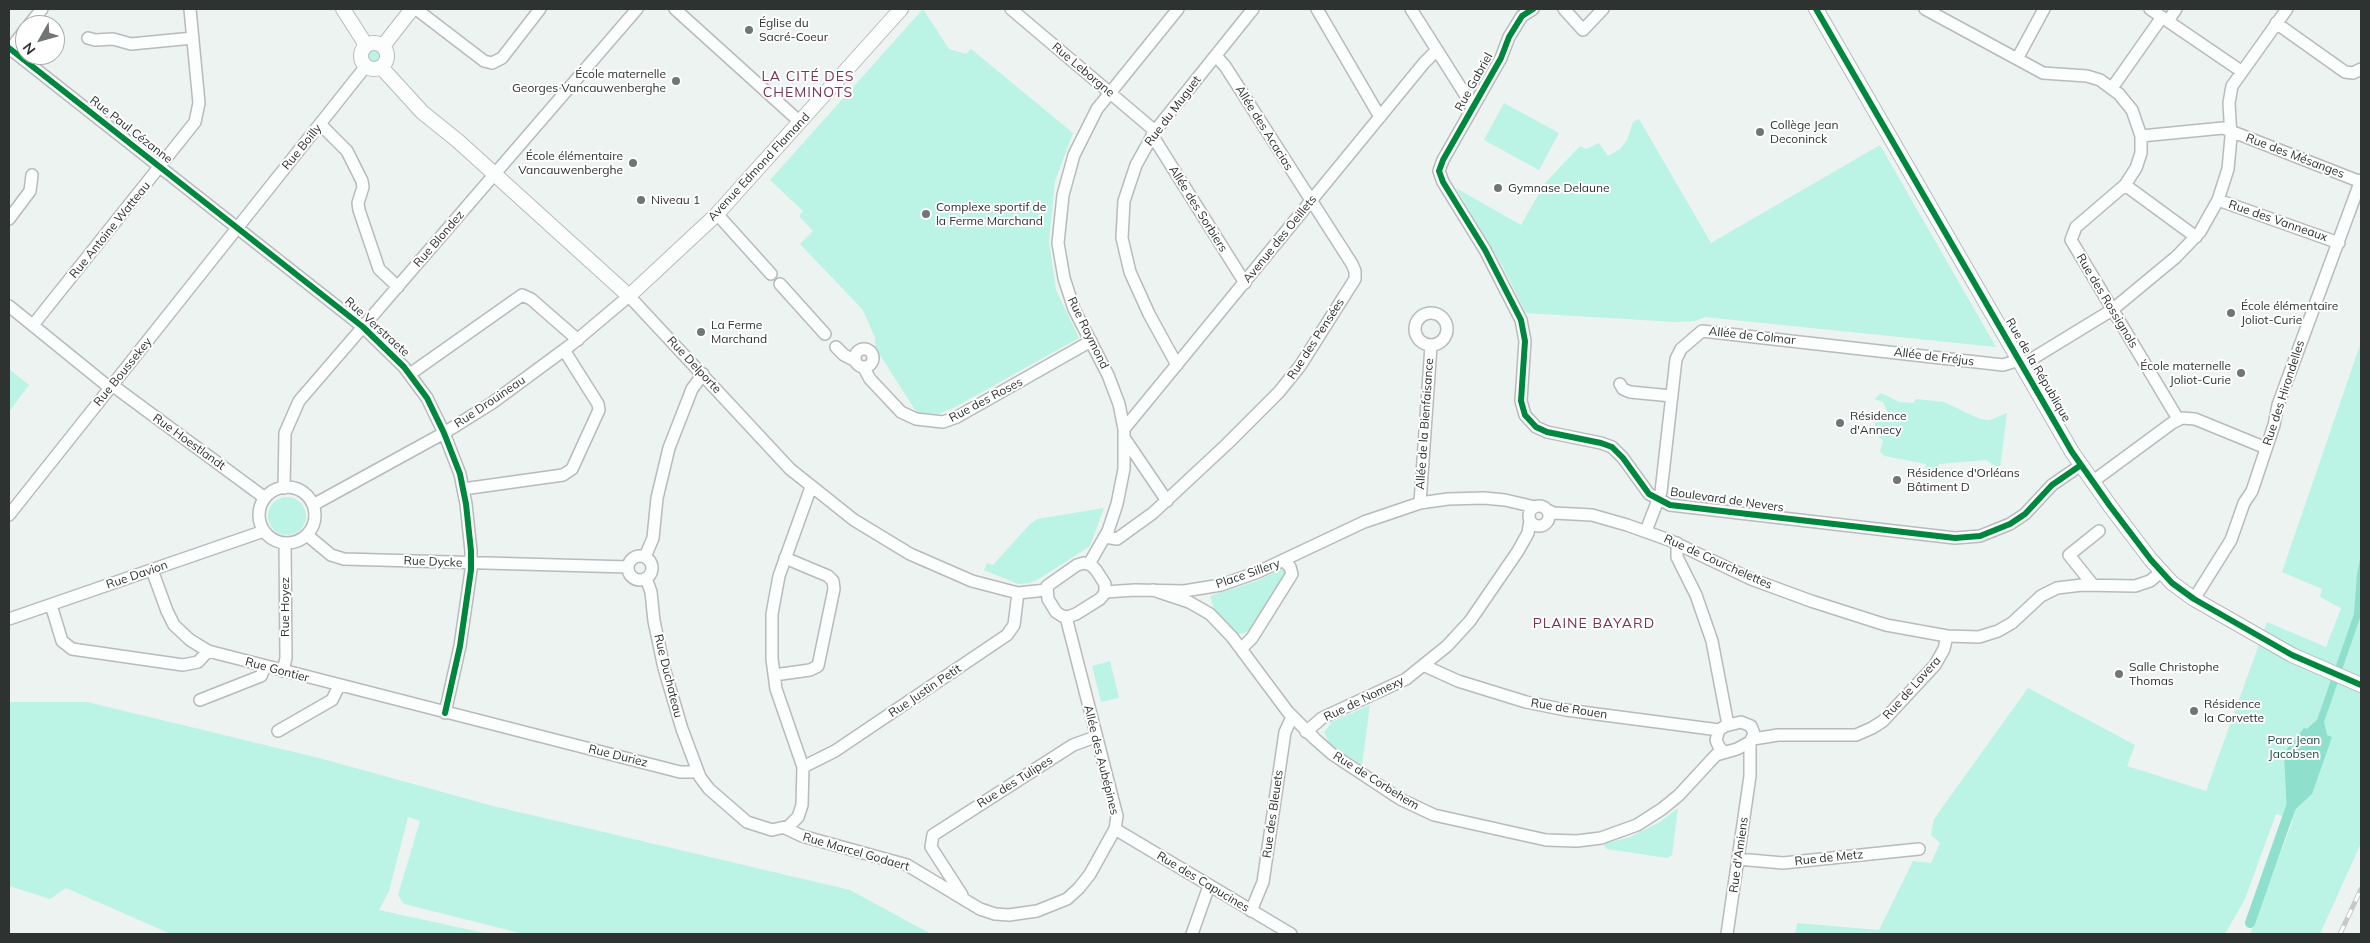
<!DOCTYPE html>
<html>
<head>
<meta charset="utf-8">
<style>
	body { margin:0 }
	#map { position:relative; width:2370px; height:943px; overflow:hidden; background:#edf3f1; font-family:Mulish,sans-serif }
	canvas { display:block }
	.frame { position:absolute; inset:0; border:10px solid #2e3230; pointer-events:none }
	.north { position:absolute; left:15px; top:15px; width:50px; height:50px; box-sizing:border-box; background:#fff; border:1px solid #abadac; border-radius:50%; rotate:232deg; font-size:14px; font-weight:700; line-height:20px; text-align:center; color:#2e3230 }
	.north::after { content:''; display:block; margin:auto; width:18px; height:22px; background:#717674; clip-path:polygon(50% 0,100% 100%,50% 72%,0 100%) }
</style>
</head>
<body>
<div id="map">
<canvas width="2370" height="943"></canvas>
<div class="frame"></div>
<div class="north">N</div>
</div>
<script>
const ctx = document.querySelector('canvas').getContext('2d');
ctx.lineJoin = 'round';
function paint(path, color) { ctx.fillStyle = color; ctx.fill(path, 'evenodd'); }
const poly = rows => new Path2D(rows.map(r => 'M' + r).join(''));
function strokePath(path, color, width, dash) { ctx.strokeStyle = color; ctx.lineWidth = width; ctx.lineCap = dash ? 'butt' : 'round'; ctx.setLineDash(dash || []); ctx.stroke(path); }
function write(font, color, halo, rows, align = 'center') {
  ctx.font = font + ' Mulish,sans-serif'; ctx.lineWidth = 4; ctx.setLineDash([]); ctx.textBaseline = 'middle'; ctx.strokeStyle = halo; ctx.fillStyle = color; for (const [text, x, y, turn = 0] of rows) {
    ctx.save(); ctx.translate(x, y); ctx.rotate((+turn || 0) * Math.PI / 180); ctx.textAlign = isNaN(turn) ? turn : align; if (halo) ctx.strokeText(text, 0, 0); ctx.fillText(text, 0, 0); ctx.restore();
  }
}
paint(poly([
	[923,9,949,49,966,54,971,49,1073,133,1055,181,1049,241,1056,290,1079,338,955,407,939,414,917,413,875,347,875,338,863,310,800,244,813,231,799,216,803,211,770,180],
	'367 56a7 7 0 1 1 14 0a7 7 0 1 1-14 0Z',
	[1504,103,1559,133,1539,170,1484,140],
	[1639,119,1711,243,1880,145,1996,347,1705,317,1695,321,1675,322,1526,313,1503,267,1456,188,1521,225,1545,183,1580,146,1586,149,1599,143,1608,156,1620,149,1627,140,1633,122],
	[2361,342,2361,843,2320,934,2250,934,2293,820,2276,814,2245,899,2225,934,1795,934,1797,923,1879,930,1913,861,1931,863,1940,843,1931,835,1934,819,2028,688,2135,745,2127,766,2206,791,2267,622,2326,647,2341,608,2320,597,2322,589,2282,572],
	[9,369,29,385,9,412],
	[1881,393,1899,402,1913,403,1916,399,1944,402,1980,419,1990,420,2007,413,2000,469,1986,460,1939,464,1939,477,1926,474,1926,464,1885,456,1880,452,1883,441,1874,432,1875,423,1884,420,1888,413,1883,402,1874,399],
	'268 516a19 19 0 1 1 38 0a19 19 0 1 1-38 0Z',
	[1104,508,1090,546,1039,579,1029,583,1018,584,984,570,987,563,993,565,1029,525,1037,519],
	[1284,568,1285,574,1250,629,1245,633,1237,634,1215,612,1210,596,1257,581],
	[1110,661,1119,698,1101,702,1092,666],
	[9,702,87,702,319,758,493,806,850,890,931,934,524,934,404,904,398,895,420,821,408,817,389,891,379,910,489,934,171,934,66,888,50,899,9,886],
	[1370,705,1362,765,1330,744,1324,732,1332,722],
	[1678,808,1672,855,1667,858,1607,849,1603,844,1630,837,1660,822]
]), '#bbf3e4');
paint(poly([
	[2361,554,2361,615,2324,722,2327,735,2332,737,2312,794,2290,814,2287,813,2284,753,2304,728,2307,729,2317,720,2354,614,2357,574]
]), '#8edfcb');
strokePath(poly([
	[2250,923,2293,801]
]), '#8edfcb', 10);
const minor = poly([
	[416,9,484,61,492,63,502,58,540,9],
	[675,9,800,122],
	[1011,9,1155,131],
	[1317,9,1380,117],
	[1411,9,1473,107],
	[1533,9,1522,16,1509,37,1501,58,1443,160,1439,171,1443,182,1485,250,1521,320,1525,341,1521,401,1525,415,1536,427,1547,432,1601,443,1612,447,1623,458,1649,494,1670,505,1955,538,1980,536,2010,524,2025,514,2052,485,2081,465],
	[1564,9,1583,30,1603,9],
	[1925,9,2043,73,2087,76,2100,80,2119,94,2132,110,2141,136,2141,153,2136,168,2125,185,2076,227,2071,240,2178,419],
	[2150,9,2241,71],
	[2168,21,2176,9],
	[2276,23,2345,72,2353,73,2361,69],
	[29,25,42,9],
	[88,38,95,40,113,39,131,44,193,38],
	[9,48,363,327,404,367,427,398,444,433,460,474,466,504,471,551,471,570,460,646,445,713],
	[9,51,25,30],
	[2017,59,2044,9],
	[2112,88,2162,17],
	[320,124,347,151,362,181,363,187,358,203,359,210,379,269,398,287],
	[1152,135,1245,283],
	[2141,136,2223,128,2361,182],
	[2125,185,2196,237],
	[2218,200,2339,243],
	[717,214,771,274],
	[9,219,30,191,32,175],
	[780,284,825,334],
	[9,306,110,388],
	'1415 329a16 16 0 1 1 32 0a16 16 0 1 1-32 0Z',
	[33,325,195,122,199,103,190,9],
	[836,347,844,355,854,360],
	'855 358a9 9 0 1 1 18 0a9 9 0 1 1-18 0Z',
	[1177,365,1149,314,1130,272,1122,238,1124,201,1136,165,1155,131,1253,9],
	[2022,365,2112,310,2176,257,2200,232,2218,200,2228,169,2231,137,2229,103,2232,86,2287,9],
	[864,368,870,379,901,412,916,419,943,422,957,417,1091,341],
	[410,374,522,295,531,299,578,340],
	[1620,384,1623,389,1630,392,1672,396],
	[112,385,265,498],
	[1124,429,1424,63,1437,50],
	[1125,439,1167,501],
	[2092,482,2172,423,2182,418,2195,419,2266,448],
	'259 515a28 28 0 1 1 56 0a28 28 0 1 1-56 0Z',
	[284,488,285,433,299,401,637,9],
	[463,489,563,475,572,469,599,410,598,404,564,350],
	[1420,503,1431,346],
	[313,505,444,433,492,403,572,344,629,296,790,469,854,520,910,554,972,581,1018,593,1046,590],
	'1529 516a10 10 0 1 1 20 0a10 10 0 1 1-20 0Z',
	[1547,510,1554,513,1592,515,1627,525,1669,540,1751,579,1811,601,1886,625,1947,636,1979,637,1998,631,2012,623,2041,596,2057,588,2082,585,2135,586,2150,581,2161,572],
	[9,515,366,66],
	[1646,531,1661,492,1676,359,1681,349,1702,331,2003,365,2019,360],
	[307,535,331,555,344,559,628,567],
	[1105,537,1117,539,1153,513,1227,444,1279,392,1300,366,1355,279,1355,271,1352,264,1225,66,1216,56],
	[1677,543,1677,557,1696,595,1712,641,1728,725],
	'628 568a12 12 0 1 1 24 0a12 12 0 1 1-24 0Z',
	[645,557,653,538,657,498,669,448,692,389,703,374],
	[1084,563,1091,565,1096,570,1105,584,1105,593,1100,599,1076,614,1068,617,1062,616,1056,612,1048,599,1047,586,1077,565,1084,563],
	[1089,564,1108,531,1117,504,1124,469,1124,429,1119,404,1108,375,1074,309,1064,278,1058,243,1063,195,1074,155,1097,109,1178,9],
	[152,570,167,611,174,625,190,640,208,651,680,772,697,772],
	[646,578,651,592,654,621,664,668,682,729,700,777,709,789,747,822,772,830,789,826,798,817,802,805,803,767,776,689,772,659,772,614,779,576,811,487],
	[2093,585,2069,555,2099,531],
	[1153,590,1189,602,1210,614,1232,637,1288,712,1315,739,1332,754,1400,799,1434,815,1546,840,1577,841,1601,838,1637,825,1662,809,1679,795,1716,755,1737,749,1750,742,1754,734,1751,726,1741,722,1725,726,1719,730,1716,740,1719,747,1724,752],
	[1105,592,1135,590,1184,591,1221,585,1258,572,1364,522,1420,503,1448,499,1484,498,1505,500,1535,507],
	[2194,599,2231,540,2244,503,2252,491,2274,425,2278,405,2361,180],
	[51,605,62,641,72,649,183,665,198,662,208,651],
	[9,619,264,531],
	[1241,649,1252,638,1292,574,1290,567,1283,560],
	[1425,666,1458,681,1526,702,1566,710,1719,730],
	[283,671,286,658,285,543],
	[774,675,810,670,818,666,834,589,833,581,828,576,785,558],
	[200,700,261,676,265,667],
	[278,731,332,700,339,686],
	[1306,732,1322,718,1406,679,1447,646,1470,621,1518,551,1528,533,1530,520],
	[1753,739,1778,735,1856,735,1872,728,1883,721,1935,665,1944,649,1947,636],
	[803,767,835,751,1007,635,1014,625,1018,593],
	[785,828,802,836,907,865,980,909,995,914,1009,915,1037,911,1067,899,1079,888,1090,874,1115,829,1117,816,1066,617],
	[1115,829,1291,934],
	[1738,859,1783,863,1919,849],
	[962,895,931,847,933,835,1073,745,1095,737],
	[1251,911,1263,882,1285,732,1292,717],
	[1192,934,1209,886],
	[1727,934,1750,776,1750,742]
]);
const tertiary = poly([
	[343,9,366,45],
	[1816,9,2072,452,2110,506,2151,560,2172,583,2194,599,2292,655,2361,685],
	'361 56a13 13 0 1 1 26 0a13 13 0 1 1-26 0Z',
	[383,46,412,9],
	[381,67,422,112,458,141,629,296,717,214,901,9]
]);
strokePath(minor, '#b7bbb9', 14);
strokePath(tertiary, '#b7bbb9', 16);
strokePath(minor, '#fcfdfd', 11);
strokePath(tertiary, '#fcfdfd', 14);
const rail = poly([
	[2340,934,2361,889]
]);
strokePath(rail, '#c7c8c8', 5);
strokePath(rail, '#fff', 3, [9]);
strokePath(poly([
	[1533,9,1522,16,1509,37,1501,58,1443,160,1439,171,1443,182,1485,250,1521,320,1525,341,1521,401,1525,415,1536,427,1547,432,1601,443,1612,447,1623,458,1649,494,1670,505,1955,538,1980,536,2010,524,2025,514,2052,485,2081,465],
	[1816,9,2072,452,2110,506,2151,560,2172,583,2194,599,2292,655,2361,685],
	[9,48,363,327,404,367,427,398,444,433,460,474,466,504,471,551,471,570,460,646,445,713]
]), '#00873e', 6);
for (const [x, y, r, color] of [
	[749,30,5,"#717674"],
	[676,81,5,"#717674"],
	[1760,132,5,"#717674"],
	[633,163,5,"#717674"],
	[1498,188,5,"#717674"],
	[641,200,5,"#717674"],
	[926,214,5,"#717674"],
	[2231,313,5,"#717674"],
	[701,332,5,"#717674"],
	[2241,373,5,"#717674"],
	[1840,423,5,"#717674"],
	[1897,480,5,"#717674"],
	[2119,674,5,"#717674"],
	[2194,711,5,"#717674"]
]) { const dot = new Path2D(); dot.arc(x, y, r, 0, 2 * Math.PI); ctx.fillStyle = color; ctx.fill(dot); strokePath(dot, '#fff', 2); }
write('12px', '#2e3230', '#fff', [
	["Église du",759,23],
	["Sacré-Coeur",759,37],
	["École maternelle",666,74,"right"],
	["Georges Vancauwenberghe",666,88,"right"],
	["Collège Jean",1770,125],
	["Deconinck",1770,139],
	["École élémentaire",623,156,"right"],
	["Vancauwenberghe",623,170,"right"],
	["Gymnase Delaune",1508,188],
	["Niveau 1",651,200],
	["Complexe sportif de",936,207],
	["la Ferme Marchand",936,221],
	["École élémentaire",2241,306],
	["Joliot-Curie",2241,320],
	["La Ferme",711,325],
	["Marchand",711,339],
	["École maternelle",2231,366,"right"],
	["Joliot-Curie",2231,380,"right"],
	["Résidence",1850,416],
	["d'Annecy",1850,430],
	["Résidence d'Orléans",1907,473],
	["Bâtiment D",1907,487],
	["Salle Christophe",2129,667],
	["Thomas",2129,681],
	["Résidence",2204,704],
	["la Corvette",2204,718]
], 'left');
write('12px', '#2e3230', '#fff', [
	["Rue Leborgne",1083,70,40],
	["Rue Gabriel",1474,82,-61],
	["Rue du Muguet",1173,111,-53],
	["Allée des Acacias",1264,128,58],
	["Rue Paul Cézanne",131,130,38],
	["Rue Boilly",302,147,-51],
	["Rue des Mésanges",2295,156,21],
	["Avenue Edmond Flamand",759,167,-47],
	["Allée des Sorbiers",1198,209,58],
	["Rue des Vanneaux",2278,221,19],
	["Rue Antoine Watteau",110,230,-51],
	["Rue Blondez",439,239,-49],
	["Avenue des Oeillets",1280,239,-51],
	["Rue des Rossignols",2107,301,59],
	["Rue Verstraete",377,327,42],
	["Rue Raymond",1088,333,64],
	["Allée de Colmar",1752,336,6],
	["Rue des Pensées",1316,339,-57],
	["Allée de Fréjus",1934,357,7],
	["Rue Delporte",694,365,47],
	["Rue de la République",2038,370,60],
	["Rue Boussekey",123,372,-51],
	["Rue des Hirondelles",2284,393,-72],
	["Rue des Roses",986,400,-28],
	["Rue Drouineau",490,402,-34],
	["Allée de la Bienfaisance",1425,424,-86],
	["Rue Hoestlandt",189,442,36],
	["Boulevard de Nevers",1727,500,8],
	["Rue Dycke",433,562,2],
	["Rue de Courchelettes",1718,562,24],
	["Place Sillery",1248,574,-19],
	["Rue Davion",137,575,-19],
	["Rue Hoyez",285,607,-90],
	["Rue Gontier",277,670,15],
	["Rue Duchateau",668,676,76],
	["Rue de Lavera",1912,688,-48],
	["Rue Justin Petit",925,691,-34],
	["Rue de Nomexy",1364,699,-26],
	["Rue de Rouen",1569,709,9],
	["Rue Duriez",618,756,14],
	["Allée des Aubépines",1101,760,76],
	["Rue de Corbehem",1376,781,32],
	["Rue des Tulipes",1015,782,-32],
	["Rue des Bleuets",1273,814,-82],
	["Rue Marcel Godaert",856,852,16],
	["Rue d'Amiens",1739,855,-82],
	["Rue de Metz",1829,858,-6],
	["Rue des Capucines",1203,882,31]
]);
write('12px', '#1b4c41', '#fff', [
	["Parc Jean",2294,740],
	["Jacobsen",2294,754]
]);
ctx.letterSpacing = '1px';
write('14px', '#783552', '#fff', [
	["LA CITÉ DES",808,77],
	["CHEMINOTS",808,93],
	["PLAINE BAYARD",1594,624]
]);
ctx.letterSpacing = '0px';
</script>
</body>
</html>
